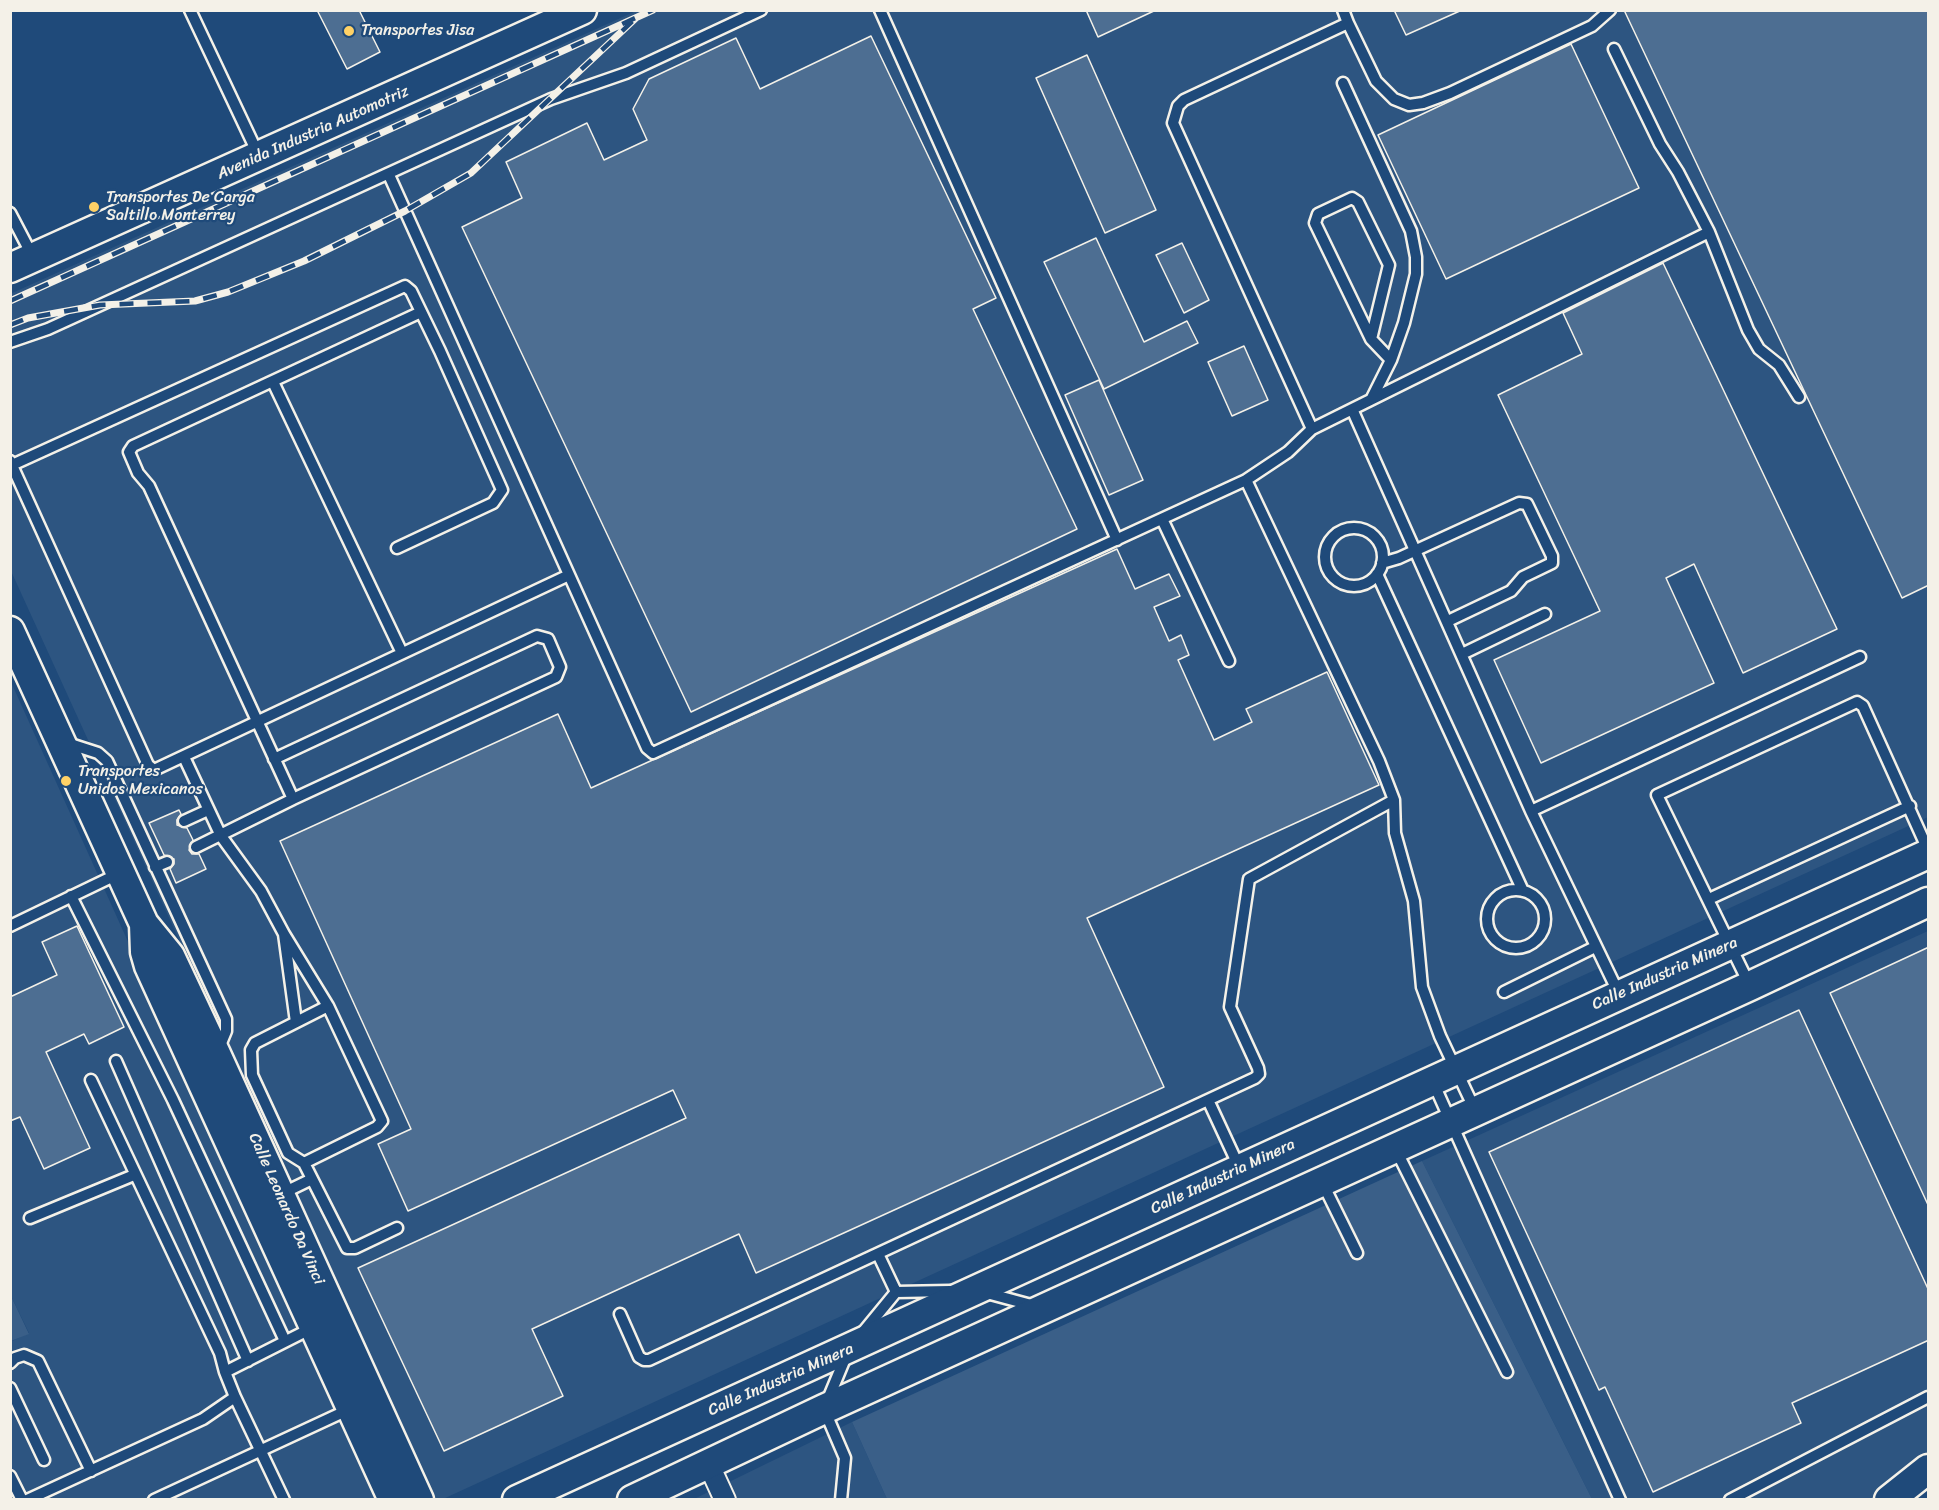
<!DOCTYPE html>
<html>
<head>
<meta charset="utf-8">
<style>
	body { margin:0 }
	#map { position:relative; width:1939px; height:1510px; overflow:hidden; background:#1f4a7a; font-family:Sriracha,sans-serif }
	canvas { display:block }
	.frame { position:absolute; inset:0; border:12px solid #f4f1e8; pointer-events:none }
</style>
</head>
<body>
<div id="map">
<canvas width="1939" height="1510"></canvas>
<div class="frame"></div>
</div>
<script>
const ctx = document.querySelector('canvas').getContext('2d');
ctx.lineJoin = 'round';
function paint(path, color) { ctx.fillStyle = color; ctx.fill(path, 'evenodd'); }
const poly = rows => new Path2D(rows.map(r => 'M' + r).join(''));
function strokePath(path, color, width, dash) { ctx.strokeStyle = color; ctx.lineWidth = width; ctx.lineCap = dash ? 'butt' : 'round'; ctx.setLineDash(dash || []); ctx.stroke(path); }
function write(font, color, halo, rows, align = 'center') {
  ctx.font = font + ' Sriracha,sans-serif'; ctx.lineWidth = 4.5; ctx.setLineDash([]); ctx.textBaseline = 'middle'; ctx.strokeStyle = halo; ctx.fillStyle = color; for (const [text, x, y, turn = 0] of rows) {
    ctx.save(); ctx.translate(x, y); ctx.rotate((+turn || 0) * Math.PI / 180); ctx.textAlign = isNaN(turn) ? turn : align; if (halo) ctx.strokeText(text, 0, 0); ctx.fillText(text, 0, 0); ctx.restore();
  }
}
paint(poly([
	[636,11,1928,11,1928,817,443,1499,434,1499,11,571,10,294],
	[11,682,379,1499,11,1499,10,1342,29,1333,10,1294],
	[1928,931,1928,1475,1894,1499,1592,1499,1422,1161],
	[852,1422,887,1499,692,1500]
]), '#2d5581');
paint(poly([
	[1422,1161,1592,1499,887,1499,852,1422],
	[10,1294,29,1334,11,1341,10,1341]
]), '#3a5f88');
const building = poly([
	[317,10,359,10,380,52,347,69,317,10],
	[1086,10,1156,10,1098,37,1086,10],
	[1394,10,1462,10,1406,35,1394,10],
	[1624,10,1929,10,1929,585,1902,598,1624,10],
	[871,36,996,298,973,309,1077,529,691,712,462,227,522,198,506,162,587,123,604,160,647,140,633,109,649,79,736,38,760,89,871,36],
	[1571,44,1639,188,1446,279,1378,135,1571,44],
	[1087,55,1156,210,1105,233,1036,78,1087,55],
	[1096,238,1144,342,1187,321,1198,343,1104,389,1044,262,1096,238],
	[1182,243,1209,300,1184,313,1156,255,1182,243],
	[1663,263,1837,629,1743,673,1694,564,1666,578,1714,683,1541,763,1494,660,1600,611,1498,395,1582,354,1563,313,1663,263],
	[1244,346,1268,400,1232,416,1208,362,1244,346],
	[1099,380,1143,480,1109,495,1065,395,1099,380],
	[1117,549,1135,589,1169,574,1180,596,1154,607,1169,641,1181,635,1189,655,1178,660,1214,740,1252,722,1246,709,1327,672,1379,785,1087,918,1164,1087,756,1273,739,1234,532,1329,563,1396,444,1451,358,1268,686,1118,673,1090,408,1211,378,1144,411,1129,280,841,558,714,591,788,1117,549],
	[179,810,181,814,177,820,177,825,187,828,193,840,189,850,192,854,199,854,206,869,176,883,170,869,174,864,174,859,164,855,149,823,179,810],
	[77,926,124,1027,89,1044,84,1034,46,1052,90,1148,44,1169,20,1117,10,1121,10,997,57,975,42,942,77,926],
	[1929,947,1929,1207,1830,993,1929,947],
	[1799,1010,1929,1291,1929,1340,1792,1403,1801,1423,1653,1492,1605,1387,1599,1390,1489,1152,1799,1010]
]);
paint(building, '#4d6e92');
strokePath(building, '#f4f1e8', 1.5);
const service = poly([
	[190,10,258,154],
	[880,10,1117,540],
	[1348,23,1376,81,1394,99,1409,105,1423,103,1450,93,1592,26,1610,10],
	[1343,83,1411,231,1416,257,1416,274,1404,323,1391,360,1372,398],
	[389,175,647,748,653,753,1246,480,1288,452,1312,429,1709,232,1678,172,1660,144,1614,49],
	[10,213,33,257],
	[1709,232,1748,330,1759,349,1779,365,1799,397],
	[1371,339,1389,265,1358,202,1352,198,1318,214,1315,223,1371,339,1391,360],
	[10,342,48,329,551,99,626,73,761,10],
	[273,382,402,653],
	[1352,409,1531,811,1860,657],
	[1312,429,1173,123,1178,106,1184,100,1348,23,1343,10],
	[10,461,148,765,154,770,569,575],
	[12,465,405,286,411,291,440,351,502,490,493,503,397,548],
	[1246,480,1379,761,1394,800,1395,833,1414,901,1422,987,1440,1036,1475,1110],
	[1162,519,1229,661],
	'1325 557a29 29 0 1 1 58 0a29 29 0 1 1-58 0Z',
	[1382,563,1399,558,1519,503,1527,504,1552,556,1552,563,1523,577,1511,591,1448,621],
	[1377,574,1523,891],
	[1462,654,1545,614],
	[67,743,98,753,107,761,226,1019,226,1031,219,1048],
	[184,757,221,836,261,891,284,934],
	[293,799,149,486,138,473,129,452,133,446,421,312],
	[1531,811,1619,994],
	[184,821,208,810],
	[196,847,293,799,556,677,560,667,548,639,537,636,274,759],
	[155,867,167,862],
	'1487 919a29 29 0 1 1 58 0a29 29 0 1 1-58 0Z',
	[71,896,173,1100,285,1341],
	[1709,899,1910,806],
	[10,926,120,873],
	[1750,986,1657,795,1857,702,1863,706,1928,850],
	[1504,992,1595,947],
	[296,1022,284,934,328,1006],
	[116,1061,248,1361],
	[91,1080,220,1353,225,1372,312,1328],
	[1433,1082,1620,1500],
	[1208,1100,1240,1169],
	[1396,1150,1507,1372],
	[304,1163,377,1127,382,1121,328,1006,255,1043,251,1050,252,1075,288,1153,304,1163,347,1248,355,1248,397,1228],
	[1322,1182,1357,1253],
	[281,1194,312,1179],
	[30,1218,134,1175],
	[878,1254,896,1292],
	[983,1292,1035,1306],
	[620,1314,639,1357,644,1360,649,1360,1255,1078,1259,1074,1258,1068,1230,1007,1249,879,1394,800],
	[864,1331,896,1292,950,1291],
	[10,1363,15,1358,24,1355,38,1361,91,1471],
	[225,1372,235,1397],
	[10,1388,44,1460],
	[10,1476,22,1500],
	[27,1500,203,1419,235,1397,284,1500],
	[154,1500,350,1409],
	[841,1500,845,1458,824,1409,846,1356],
	[1730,1500,1928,1397]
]);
const minor = poly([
	[709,1465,725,1500]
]);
const secondary = poly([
	[10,268,582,10],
	[10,631,144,924,170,956,216,1054,419,1500],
	[144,924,145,952,149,966,393,1500],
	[517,1500,1928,854],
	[632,1500,824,1409,1750,986,1928,902],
	[1889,1500,1928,1469]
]);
strokePath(service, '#f4f1e8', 15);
strokePath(minor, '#f4f1e8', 24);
strokePath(secondary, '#f4f1e8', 33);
strokePath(service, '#1f4a7a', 10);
strokePath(minor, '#1f4a7a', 20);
strokePath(secondary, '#1f4a7a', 28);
const rail = poly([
	[10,301,653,10],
	[10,325,28,318,100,305,195,301,228,292,304,261,405,211,471,173,636,18]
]);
strokePath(rail, '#f4f1e8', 7);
strokePath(rail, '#1f4a7a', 4.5, [14]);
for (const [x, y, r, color] of [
	[349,31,6,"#ffd166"],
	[94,207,6,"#ffd166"],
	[66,781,6,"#ffd166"]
]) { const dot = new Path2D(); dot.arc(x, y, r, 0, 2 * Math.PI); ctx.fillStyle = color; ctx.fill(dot); strokePath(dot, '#1f4a7a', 2); }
write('16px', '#f4f1e8', '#1f4a7a', [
	["Transportes Jisa",361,31],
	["Transportes De Carga",106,198],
	["Saltillo Monterrey",106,216],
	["Transportes",78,772],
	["Unidos Mexicanos",78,790]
], 'left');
write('16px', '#f4f1e8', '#1f4a7a', [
	["Avenida Industria Automotriz",313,133,-24],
	["Calle Industria Minera",1665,974,-24],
	["Calle Industria Minera",1223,1177,-25],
	["Calle Leonardo Da Vinci",286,1209,66],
	["Calle Industria Minera",781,1380,-24]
]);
</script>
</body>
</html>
